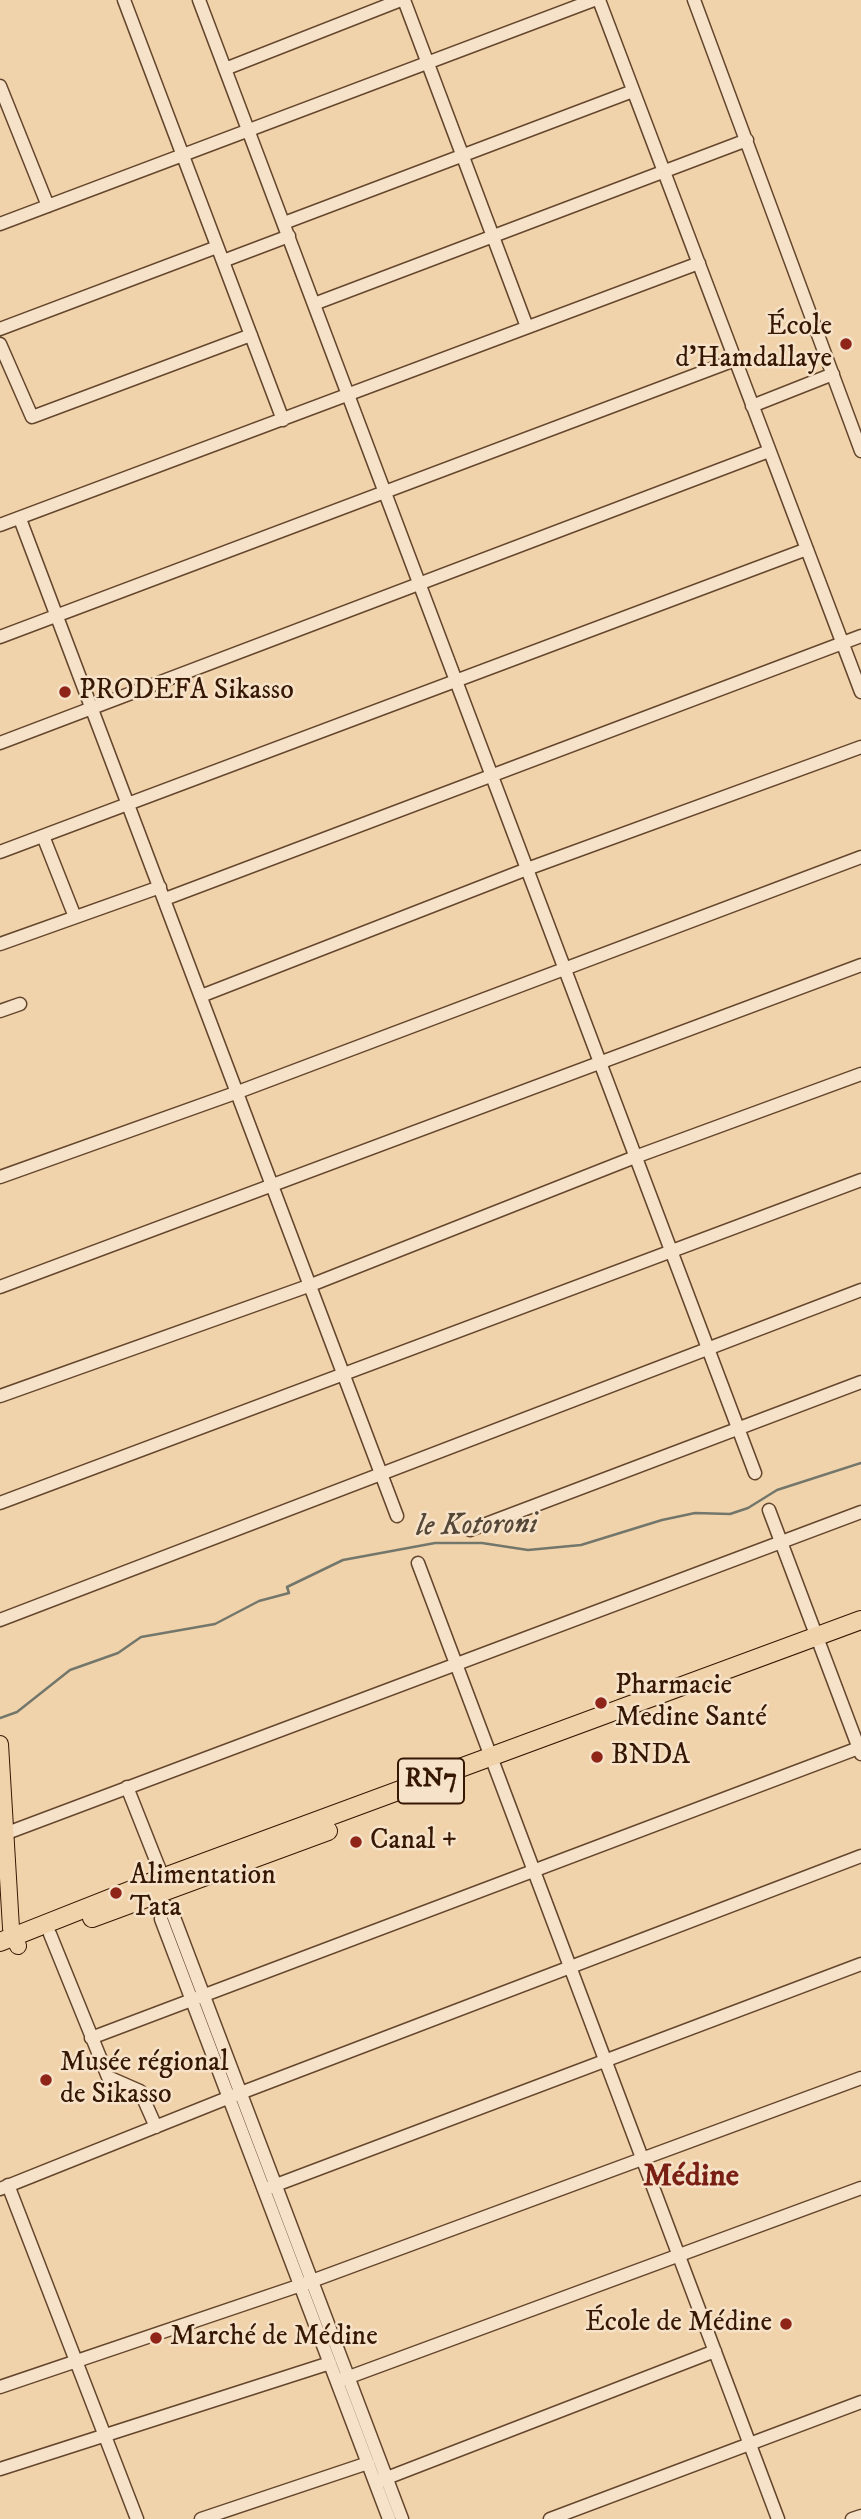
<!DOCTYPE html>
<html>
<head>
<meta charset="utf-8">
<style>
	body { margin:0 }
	canvas { display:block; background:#f1d3ab }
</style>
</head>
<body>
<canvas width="861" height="2519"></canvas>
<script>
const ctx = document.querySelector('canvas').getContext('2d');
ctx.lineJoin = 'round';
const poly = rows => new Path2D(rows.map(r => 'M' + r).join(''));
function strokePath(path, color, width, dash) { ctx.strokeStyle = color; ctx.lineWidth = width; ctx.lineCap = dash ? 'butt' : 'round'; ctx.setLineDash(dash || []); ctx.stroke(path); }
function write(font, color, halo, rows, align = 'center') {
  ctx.font = font + ' "IM FELL DW Pica",serif'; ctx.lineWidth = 5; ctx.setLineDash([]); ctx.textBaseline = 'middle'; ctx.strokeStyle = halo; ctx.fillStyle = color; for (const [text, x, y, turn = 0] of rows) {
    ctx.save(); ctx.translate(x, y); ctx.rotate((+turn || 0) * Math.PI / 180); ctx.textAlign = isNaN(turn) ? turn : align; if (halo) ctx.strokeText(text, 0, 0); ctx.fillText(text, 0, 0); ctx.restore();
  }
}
strokePath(poly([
	[0,1718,17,1712,70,1670,118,1653,141,1637,215,1624,259,1601,289,1593,287,1587,343,1560,435,1543,482,1543,528,1550,581,1545,662,1520,695,1513,730,1514,748,1508,777,1490,861,1463]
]), '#73776b', 2.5);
const minor = poly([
	[124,0,283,420],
	[199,0,755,1473],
	[404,0,527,327],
	[599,0,861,692],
	[694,0,861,451],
	[225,69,401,0],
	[0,86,48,206],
	[284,223,633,91],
	[0,224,594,0],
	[223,261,289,236],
	[314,304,747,140],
	[0,329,217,247],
	[0,344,32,417,251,335],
	[752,406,833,374],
	[20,519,397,1516],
	[0,525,699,263],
	[0,637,735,360],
	[0,743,769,451],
	[43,836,75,917],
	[0,852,807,549],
	[165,899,861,636],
	[0,944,160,887],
	[201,996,527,869,861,747],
	[0,1011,20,1004],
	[0,1177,238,1092,861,857],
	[0,1287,861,965],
	[0,1396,311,1285,635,1157,861,1074],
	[0,1503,861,1180],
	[769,1510,861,1754],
	[470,1530,861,1382],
	[418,1563,778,2519],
	[0,1620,861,1290],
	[127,1787,165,1883],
	[7,1833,861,1512],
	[156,1888,163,1903,172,1912,402,2519],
	[163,1903,161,1919,389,2519],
	[50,1934,108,2077,140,2091,156,2127],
	[91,2038,861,1747],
	[8,2185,137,2519],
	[268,2188,861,1964],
	[0,2189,230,2097,861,1856],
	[341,2380,861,2188],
	[0,2387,301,2285,861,2078],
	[0,2469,330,2363],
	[379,2481,715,2351],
	[201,2519,368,2463],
	[550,2519,861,2402],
	[852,2519,861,2516]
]);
const major = poly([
	[0,1744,11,1928,18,1946]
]);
const highway = poly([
	[92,1918,328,1831],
	[0,1942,154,1881,861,1620]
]);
strokePath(minor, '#64462d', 15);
strokePath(major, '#351703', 18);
strokePath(highway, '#351703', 20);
strokePath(minor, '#f6e2c8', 12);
strokePath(major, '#f1d3ab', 16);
strokePath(highway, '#f1d3ab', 18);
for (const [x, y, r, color] of [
	[846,344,7,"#8f2418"],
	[65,692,7,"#8f2418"],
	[601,1703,7,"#8f2418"],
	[597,1757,7,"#8f2418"],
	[356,1842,7,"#8f2418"],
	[116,1893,7,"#8f2418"],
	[46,2080,7,"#8f2418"],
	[786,2324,7,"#8f2418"],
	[156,2338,7,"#8f2418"]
]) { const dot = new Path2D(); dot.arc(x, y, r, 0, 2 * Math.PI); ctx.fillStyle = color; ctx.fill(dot); strokePath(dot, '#f6e2c8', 2.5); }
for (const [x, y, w] of [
	[431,1781,66]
]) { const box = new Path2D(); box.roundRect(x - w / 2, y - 22.5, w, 45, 5); ctx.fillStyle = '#f6e2c8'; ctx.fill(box); strokePath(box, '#351703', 2); }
write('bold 26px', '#351703', null, [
	["RN7",431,1781]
]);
write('28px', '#351703', '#f6e2c8', [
	["École",832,328,"right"],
	["d'Hamdallaye",832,360,"right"],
	["PRODEFA Sikasso",79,692],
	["Pharmacie",615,1687],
	["Medine Santé",615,1719],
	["BNDA",611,1757],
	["Canal +",370,1842],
	["Alimentation",130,1877],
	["Tata",130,1909],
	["Musée régional",60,2064],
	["de Sikasso",60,2096],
	["École de Médine",772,2324,"right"],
	["Marché de Médine",170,2338]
], 'left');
write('italic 30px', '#544737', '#f6e2c8', [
	["le Kotoroni",477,1527,-1]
]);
write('bold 32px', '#7a1f14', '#f6e2c8', [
	["Médine",691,2178]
]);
</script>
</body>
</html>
